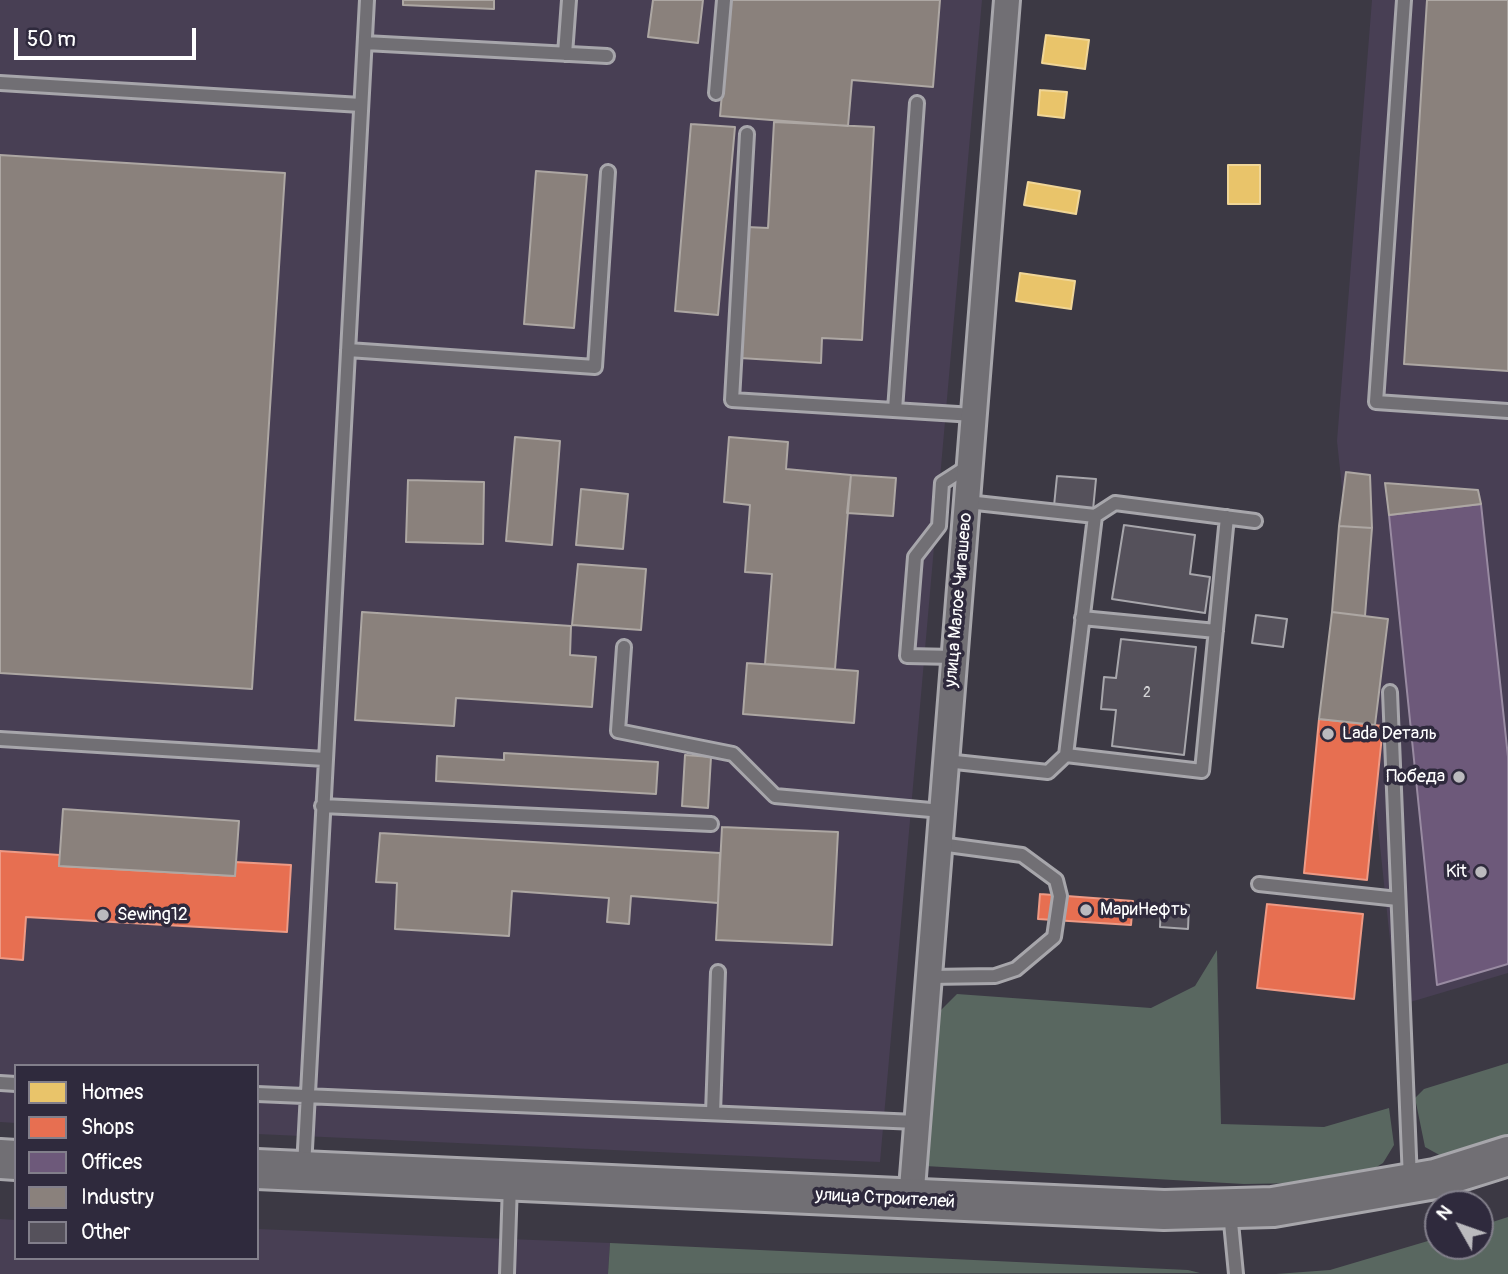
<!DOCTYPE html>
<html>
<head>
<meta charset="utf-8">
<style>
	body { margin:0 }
	#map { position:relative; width:1508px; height:1274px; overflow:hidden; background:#3c3944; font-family:Pangolin,sans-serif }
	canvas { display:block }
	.legend { position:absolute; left:14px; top:1064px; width:245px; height:196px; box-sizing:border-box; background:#2f2a3d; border:2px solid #827f8b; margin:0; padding:9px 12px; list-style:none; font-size:21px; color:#fff }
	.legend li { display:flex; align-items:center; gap:14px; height:35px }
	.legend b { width:35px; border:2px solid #827f8b }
	.north { position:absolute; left:1424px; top:1190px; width:70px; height:70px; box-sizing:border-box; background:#2f2a3d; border:2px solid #827f8b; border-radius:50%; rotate:310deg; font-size:19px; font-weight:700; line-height:28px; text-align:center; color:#fff }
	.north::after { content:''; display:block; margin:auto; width:24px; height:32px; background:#bbbabe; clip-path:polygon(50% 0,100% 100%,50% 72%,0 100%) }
	.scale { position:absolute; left:14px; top:28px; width:182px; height:32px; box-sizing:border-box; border:4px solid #fff; border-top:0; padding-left:9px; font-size:21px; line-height:24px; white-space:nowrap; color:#fff; -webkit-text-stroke:5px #2f2a3d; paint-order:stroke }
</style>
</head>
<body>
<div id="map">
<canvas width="1508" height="1274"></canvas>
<ul class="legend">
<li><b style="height:19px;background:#e9c46a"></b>Homes</li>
<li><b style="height:19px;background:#e76f51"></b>Shops</li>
<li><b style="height:19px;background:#6d597a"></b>Offices</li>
<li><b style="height:19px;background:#8a817c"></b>Industry</li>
<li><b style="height:19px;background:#55515b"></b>Other</li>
</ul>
<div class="north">N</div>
<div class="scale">50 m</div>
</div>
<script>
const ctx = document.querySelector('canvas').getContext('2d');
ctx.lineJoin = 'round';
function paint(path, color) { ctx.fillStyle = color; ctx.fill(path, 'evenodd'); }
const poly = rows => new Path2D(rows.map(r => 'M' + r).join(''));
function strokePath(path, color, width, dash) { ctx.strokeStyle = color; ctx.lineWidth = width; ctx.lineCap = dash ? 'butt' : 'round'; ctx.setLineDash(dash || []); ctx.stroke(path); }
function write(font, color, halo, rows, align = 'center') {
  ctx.font = font + ' Pangolin,sans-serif'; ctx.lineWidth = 7; ctx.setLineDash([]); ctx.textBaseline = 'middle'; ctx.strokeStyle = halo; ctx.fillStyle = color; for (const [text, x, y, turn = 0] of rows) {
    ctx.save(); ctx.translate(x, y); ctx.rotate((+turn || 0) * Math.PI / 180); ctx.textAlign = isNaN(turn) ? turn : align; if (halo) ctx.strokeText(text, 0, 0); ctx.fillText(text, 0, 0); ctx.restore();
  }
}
paint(poly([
	[0,0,982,0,880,1162,257,1134,257,1066,16,1066,16,1123,0,1122],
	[1372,0,1508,0,1508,973,1397,1006,1337,441],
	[0,1219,16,1220,16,1258,257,1258,257,1229,610,1243,608,1274,0,1274]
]), '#483f54');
paint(poly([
	[1217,950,1221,1124,1324,1127,1389,1108,1394,1145,1383,1163,1365,1174,1307,1183,1244,1184,925,1166,940,1011,957,994,1151,1008,1195,986],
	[1508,1063,1508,1137,1443,1157,1425,1147,1415,1098,1424,1089],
	[1508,1217,1508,1274,1276,1274,1330,1270,1438,1238,1438,1246,1480,1246,1480,1226],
	[610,1243,1188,1270,1200,1273,608,1274]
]), '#596760');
const homes = poly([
	[1046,35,1089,40,1085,69,1042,63,1046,35],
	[1040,90,1067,92,1064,118,1038,115,1040,90],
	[1228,165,1260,165,1260,204,1228,204,1228,165],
	[1028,182,1080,191,1076,214,1024,205,1028,182],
	[1020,273,1075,281,1071,309,1016,301,1020,273]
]);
paint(homes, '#e9c46a');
strokePath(homes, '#f0d697', 2);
const shops = poly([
	[1319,719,1383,726,1367,880,1304,873,1319,719],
	[0,851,60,855,59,866,235,876,235,862,291,865,287,932,26,917,23,960,0,958,0,851],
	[1040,894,1133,901,1131,925,1038,919,1040,894],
	[1267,904,1363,914,1354,999,1257,988,1267,904]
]);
paint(shops, '#e76f51');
strokePath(shops, '#ee9a85', 2);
const offices = poly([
	[1481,504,1508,757,1508,964,1437,985,1389,515,1481,504]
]);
paint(offices, '#6d597a');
strokePath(offices, '#998ba2', 2);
const industry = poly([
	[403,0,494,0,494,9,403,5,403,0],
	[653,0,703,0,698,43,648,37,653,0],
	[730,0,940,0,933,87,852,80,848,126,720,116,730,0],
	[1427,0,1508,0,1508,371,1404,364,1427,0],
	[774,122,874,127,862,340,822,338,821,363,740,358,747,227,768,228,774,122],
	[691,124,735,127,718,315,675,311,691,124],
	[0,155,285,173,252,689,0,673,0,155],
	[536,171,587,175,574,328,524,324,536,171],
	[515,437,560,441,552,545,506,541,515,437],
	[729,437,788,442,786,469,851,475,835,669,765,664,772,574,745,572,750,505,724,502,729,437],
	[1346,472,1370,475,1372,528,1339,526,1346,472],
	[851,475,896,478,893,516,847,513,851,475],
	[408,480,484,482,483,544,406,542,408,480],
	[1385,483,1478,490,1481,504,1389,515,1385,483],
	[581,489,628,494,623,549,576,545,581,489],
	[1339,526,1372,528,1365,616,1332,612,1339,526],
	[578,564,646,569,641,630,572,625,578,564],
	[362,612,571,626,570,655,596,657,592,707,456,698,454,726,355,720,362,612],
	[1332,612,1388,619,1375,725,1319,719,1332,612],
	[747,663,858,671,854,723,743,714,747,663],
	[504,753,658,762,656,794,436,781,437,756,504,760,504,753],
	[685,755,711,757,708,808,682,806,685,755],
	[63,809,239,821,235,876,59,866,63,809],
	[722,827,838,832,832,945,716,940,722,827],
	[380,833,720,853,718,903,631,896,629,924,607,922,609,898,512,891,509,936,395,929,397,883,376,882,380,833]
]);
paint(industry, '#8a817c');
strokePath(industry, '#ada7a3', 2);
const building = poly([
	[1057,476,1096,479,1093,510,1054,506,1057,476],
	[1124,525,1195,535,1190,574,1210,577,1205,613,1112,599,1124,525],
	[1256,615,1287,619,1283,647,1252,643,1256,615],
	[1121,639,1196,647,1184,755,1112,746,1116,710,1101,709,1104,677,1116,678,1121,639],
	[1161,903,1189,905,1188,929,1160,927,1161,903]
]);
paint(building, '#55515b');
strokePath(building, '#a7a6ab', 2);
const lane = poly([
	[1404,0,1376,402,1508,411],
	[365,43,607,56],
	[565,54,569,0],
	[0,83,361,105],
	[716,93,724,0],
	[747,134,732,400,974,415],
	[348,350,595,367,608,172],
	[895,410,917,103],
	[967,502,1095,516],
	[1082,618,1216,631],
	[624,647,618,731,733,754,775,796,942,811],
	[954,657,907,656,915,557,939,526,942,483,970,465],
	[1390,692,1410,1180],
	[0,739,325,759],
	[1066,755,1202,771,1227,517],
	[946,761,1048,772,1066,755,1095,516,1115,503,1255,521],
	[322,806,711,824],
	[1259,884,1398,899],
	[929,977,995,976,1016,969,1054,937,1060,896,1056,880,1022,855,940,844],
	[0,1083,16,1084],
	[257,1094,917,1122],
	[713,1113,718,972],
	[304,1167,367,0],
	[1230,1212,1236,1274],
	[507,1274,510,1184]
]);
const street = poly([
	[911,1201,1007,0]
]);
const primary = poly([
	[0,1159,16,1160],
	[257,1169,1164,1210,1273,1207,1435,1179,1508,1156]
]);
strokePath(lane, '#a7a6ab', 18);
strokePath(street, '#a7a6ab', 30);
strokePath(primary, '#a7a6ab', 44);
strokePath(lane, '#716f74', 12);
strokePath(street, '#716f74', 24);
strokePath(primary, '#716f74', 38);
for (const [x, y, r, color] of [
	[1328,734,7,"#bbbabe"],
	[1459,777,7,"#bbbabe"],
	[1481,872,7,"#bbbabe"],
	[1086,910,7,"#bbbabe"],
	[103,915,7,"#bbbabe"]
]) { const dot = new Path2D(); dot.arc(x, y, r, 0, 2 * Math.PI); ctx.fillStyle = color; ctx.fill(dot); strokePath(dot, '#2f2a3d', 2.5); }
write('14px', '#d4d4d6', null, [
	["2",1147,693]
]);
write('18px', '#fff', '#2f2a3d', [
	["улица Малое Чигашево",959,600,-85],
	["улица Строителей",885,1199,3]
]);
write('18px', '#fff', '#2f2a3d', [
	["Lada Dеталь",1342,734],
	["Победа",1445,777,"right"],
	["Kit",1467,872,"right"],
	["МариНефть",1100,910],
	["Sewing12",117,915]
], 'left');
</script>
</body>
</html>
